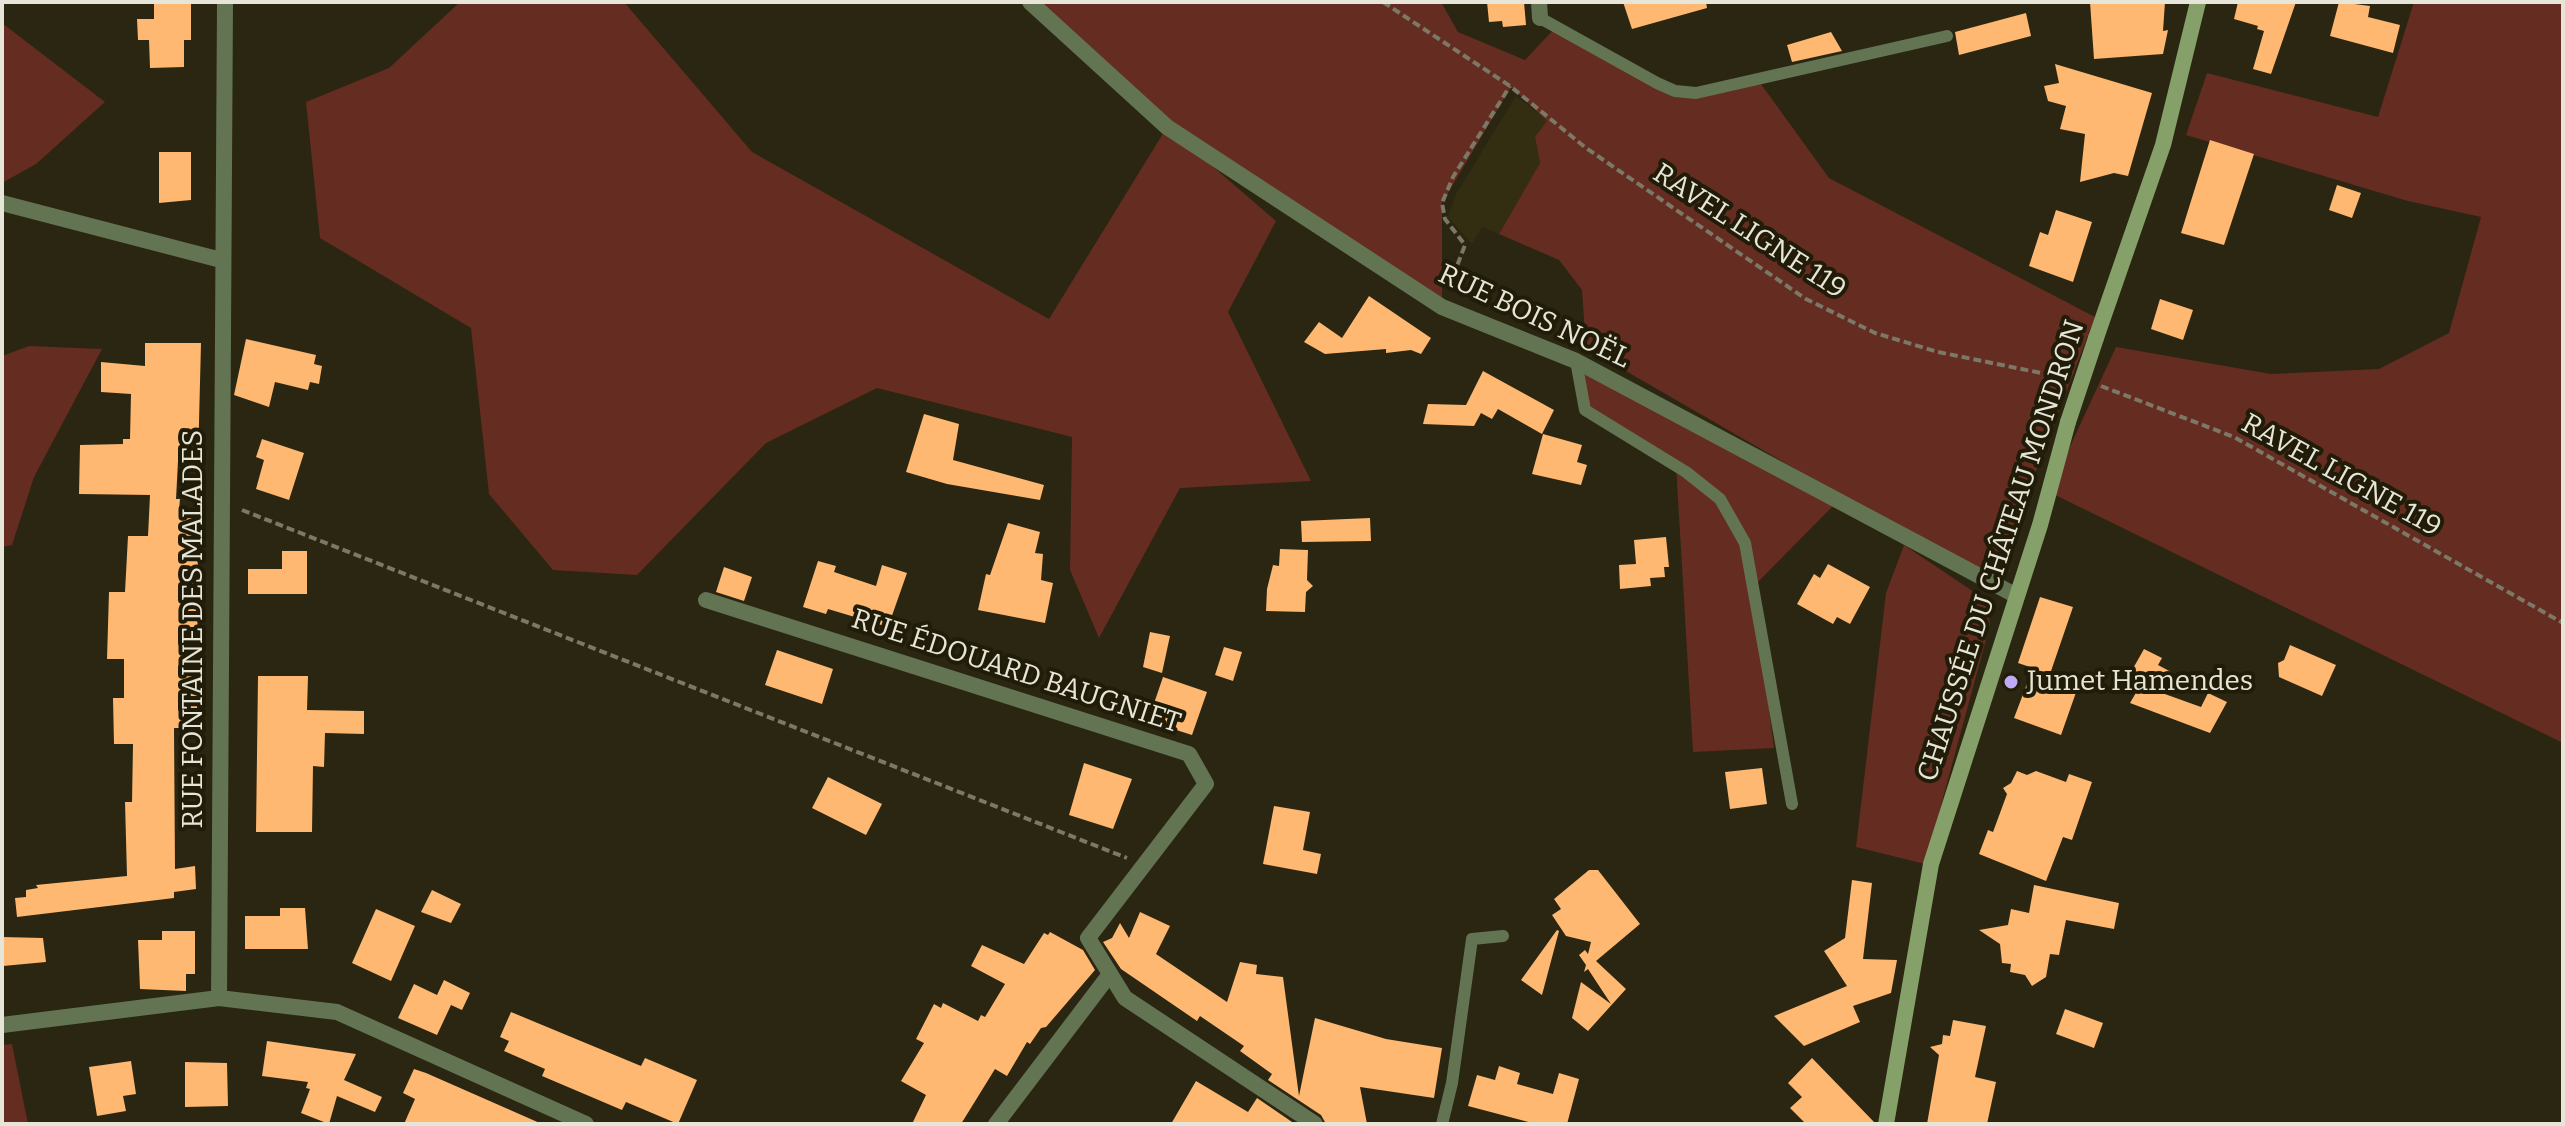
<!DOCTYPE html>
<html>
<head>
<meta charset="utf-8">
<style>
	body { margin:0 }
	#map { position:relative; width:2565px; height:1126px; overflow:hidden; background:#2a2611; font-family:Bitter,serif }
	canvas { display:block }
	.frame { position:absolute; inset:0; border:4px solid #e7e5d8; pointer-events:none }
</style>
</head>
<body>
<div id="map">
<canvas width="2565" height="1126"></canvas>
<div class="frame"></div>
</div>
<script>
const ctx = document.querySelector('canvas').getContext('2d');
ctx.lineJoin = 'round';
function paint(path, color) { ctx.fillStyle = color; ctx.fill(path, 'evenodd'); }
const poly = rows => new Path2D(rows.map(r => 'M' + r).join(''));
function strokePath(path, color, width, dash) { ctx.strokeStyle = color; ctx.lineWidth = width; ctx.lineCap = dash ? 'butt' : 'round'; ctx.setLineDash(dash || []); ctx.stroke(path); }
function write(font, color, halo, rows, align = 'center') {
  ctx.font = font + ' Bitter,serif'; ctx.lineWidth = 8; ctx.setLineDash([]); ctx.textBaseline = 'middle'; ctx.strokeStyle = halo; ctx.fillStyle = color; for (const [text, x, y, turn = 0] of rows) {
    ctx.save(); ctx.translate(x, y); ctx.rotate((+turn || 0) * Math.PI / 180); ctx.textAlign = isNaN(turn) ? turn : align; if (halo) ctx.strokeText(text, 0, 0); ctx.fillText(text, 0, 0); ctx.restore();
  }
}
paint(poly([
	[1516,96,1548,121,1535,137,1540,163,1499,234,1482,227,1472,244,1448,217,1456,194]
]), '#332d11');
paint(poly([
	[460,2,624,2,752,152,1049,319,1167,127,1031,2,1441,2,1458,32,1525,60,1556,27,1608,56,1691,92,1761,84,1829,178,2095,317,1993,583,1586,348,1582,290,1559,260,1499,234,1540,163,1535,137,1547,121,1511,87,1442,203,1442,307,1174,133,1276,221,1228,312,1311,481,1180,488,1099,638,1070,570,1072,437,877,388,766,443,637,575,553,570,489,494,471,328,320,238,306,102,389,68],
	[2414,2,2563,2,2563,743,2049,492,2116,347,2271,374,2379,369,2449,333,2481,217,2408,201,2186,135,2207,73,2378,117],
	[2,23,105,102,36,164,2,183],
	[29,346,102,349,34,477,12,545,2,547,2,356],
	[1576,361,1833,506,1753,587,1774,748,1693,752,1676,465,1585,410],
	[1904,545,1986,600,1990,625,1925,864,1856,847,1886,593],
	[12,1044,28,1124,2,1124,2,1045]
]), '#652c21');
paint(poly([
	[154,2,191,2,191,40,184,40,184,67,150,68,149,40,138,40,137,19,154,19],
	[1487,2,1524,2,1526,25,1503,27,1502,21,1489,22],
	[1623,2,1706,2,1707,8,1632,29],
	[2090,2,2165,2,2163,31,2168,30,2163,54,2094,59],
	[2238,2,2296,2,2271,74,2253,69,2264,31,2257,29,2258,26,2234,19],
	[2339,2,2370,6,2368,17,2400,25,2393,53,2330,36],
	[2026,13,2031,36,1959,55,1955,32],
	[1831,32,1842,51,1792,62,1787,45],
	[2055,64,2152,93,2128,176,2114,173,2080,182,2085,134,2060,129,2066,106,2048,101,2044,86,2059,83],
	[2210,140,2254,154,2224,245,2181,233],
	[159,152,191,152,191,200,159,203],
	[2337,185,2361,193,2352,218,2329,210],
	[2056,210,2092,222,2073,282,2029,266,2040,232,2048,235],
	[1369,296,1431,338,1421,354,1411,350,1386,353,1386,349,1325,354,1304,342,1319,322,1342,338],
	[2160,299,2193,310,2183,340,2151,329],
	[246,339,316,355,314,364,322,366,319,384,310,382,308,390,275,382,269,407,234,395],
	[145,343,201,343,198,462,178,461,176,499,180,499,179,510,198,511,197,728,174,728,175,869,195,866,196,889,174,892,174,898,17,917,15,898,26,897,26,890,38,888,36,885,127,876,125,802,132,802,133,744,114,744,113,698,124,698,124,659,107,659,109,592,125,592,128,536,148,536,150,495,79,494,80,445,123,444,123,439,130,439,131,394,101,392,101,362,145,366],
	[1483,371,1554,410,1542,434,1498,409,1492,419,1481,413,1474,426,1423,424,1428,404,1466,405],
	[924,414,959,424,953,460,1044,485,1040,500,947,484,906,472],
	[1543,434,1582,445,1577,462,1587,465,1581,485,1532,474],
	[262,439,304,453,289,500,256,489,264,460,256,457],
	[1370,518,1371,541,1302,542,1301,521],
	[1008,523,1040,532,1035,553,1043,554,1041,580,1053,583,1045,623,978,610,986,574,990,575],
	[1666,537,1669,567,1664,567,1665,577,1650,578,1651,586,1620,589,1619,565,1636,564,1634,540],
	[1280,549,1308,550,1307,580,1313,586,1306,592,1305,612,1266,611,1267,589,1273,565,1279,566],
	[282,551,307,551,307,594,248,594,248,569,282,569],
	[818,561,836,566,834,572,876,586,882,565,907,573,888,627,828,609,826,614,803,607],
	[1828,564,1870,587,1850,624,1837,617,1833,624,1797,604,1814,574,1820,578],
	[724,567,752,577,744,601,716,592],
	[2040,597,2073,607,2050,674,2079,684,2061,735,2014,718,2033,668,2018,663],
	[1150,632,1170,636,1162,673,1143,667],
	[2290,645,2336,665,2322,696,2279,677,2278,663,2284,660],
	[1224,647,1242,652,1233,681,1215,675],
	[2144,649,2162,658,2158,665,2173,673,2162,693,2201,707,2208,693,2227,702,2210,733,2130,703,2144,679,2131,672],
	[777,650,833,669,822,704,765,685],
	[258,676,308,676,307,710,364,711,364,734,325,733,324,767,313,766,312,832,256,832],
	[1163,677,1207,692,1192,735,1148,721],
	[1084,763,1132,779,1113,829,1069,815],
	[1762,768,1767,804,1730,809,1725,772],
	[2017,771,2027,775,2036,771,2066,782,2069,774,2092,782,2072,840,2063,837,2046,881,1979,854,1988,830,1993,832,2007,794,2003,788,2011,783],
	[828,777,882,804,866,835,812,808],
	[1274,806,1310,812,1303,850,1321,854,1317,874,1263,864],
	[1589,870,1598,870,1640,924,1596,961,1626,989,1588,1031,1572,1018,1581,982,1611,1004,1588,969,1584,972,1586,965,1579,955,1585,950,1588,954,1591,942,1566,936,1552,915,1561,909,1554,899],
	[1852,880,1872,883,1863,959,1897,960,1891,993,1853,1006,1860,1022,1804,1046,1774,1016,1847,986,1824,951,1845,938],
	[2034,885,2119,903,2114,929,2066,920,2059,955,2050,954,2046,977,2032,986,2025,975,2010,972,2011,964,2002,963,2000,944,1979,930,2008,925,2011,909,2029,913],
	[432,890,461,904,451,923,421,912],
	[280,908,305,908,308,949,245,949,245,916,280,916],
	[376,909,415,926,391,981,352,963],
	[1140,912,1170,926,1156,954,1227,1002,1240,962,1257,965,1256,974,1283,977,1299,1096,1315,1018,1386,1039,1442,1048,1434,1098,1360,1087,1367,1124,1326,1124,1321,1115,1268,1080,1272,1074,1240,1051,1244,1046,1200,1016,1197,1021,1121,969,1103,942,1112,938,1120,923,1129,938],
	[1557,930,1559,931,1542,995,1521,980],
	[162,931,195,931,195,974,186,974,186,991,140,989,138,940,162,940],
	[1050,932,1083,950,1095,970,1046,1027,1041,1028,1030,1044,1027,1042,1007,1076,995,1069,961,1124,912,1124,926,1095,901,1081,924,1043,916,1039,934,1004,941,1008,943,1003,978,1021,981,1015,985,1017,1005,984,971,966,982,945,1024,964,1044,933,1048,935],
	[2,937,43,938,46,962,3,966],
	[444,980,470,993,462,1010,451,1005,437,1035,398,1018,414,984,437,995],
	[2065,1009,2103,1023,2094,1048,2056,1034],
	[511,1012,641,1066,645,1058,697,1080,678,1124,626,1102,622,1110,542,1076,545,1069,504,1051,509,1041,500,1037],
	[1953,1020,1986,1026,1975,1077,1996,1082,1987,1124,1927,1124,1939,1055,1930,1047,1942,1044,1943,1035,1950,1036],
	[267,1041,356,1054,344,1080,382,1097,375,1112,337,1096,329,1124,301,1113,310,1089,306,1088,308,1082,262,1076],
	[1812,1058,1875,1123,1875,1124,1806,1124,1790,1108,1802,1097,1788,1083],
	[131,1061,136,1094,123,1096,126,1111,97,1116,89,1067],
	[185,1062,227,1063,228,1106,185,1107],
	[1499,1066,1520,1073,1517,1084,1553,1094,1559,1073,1579,1079,1567,1124,1536,1124,1468,1106,1477,1075,1495,1080],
	[414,1069,426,1073,542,1124,404,1124,415,1099,403,1093],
	[1196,1081,1248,1112,1257,1098,1295,1124,1171,1124]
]), '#feb871');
strokePath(poly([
	[1383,2,1510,86,1586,148,1806,299,1875,333,1938,352,2061,377],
	[1449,287,1465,245,1445,219,1442,203,1453,177,1510,86],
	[2101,386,2234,437,2563,623],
	[242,510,1127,858]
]), '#7b7866', 4, [8, 4]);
strokePath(poly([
	[1540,18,1657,83,1675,91,1696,93,1947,36],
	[1576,361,1585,410,1686,472,1720,499,1745,543,1792,804],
	[1442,1124,1452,1083,1472,939,1503,936]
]), '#637452', 12);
strokePath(poly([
	[1030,2,1167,127,1442,307,1576,361,2015,595],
	[1539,2,1540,18],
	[2,203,221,260],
	[706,600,1189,754,1206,784,1088,938,1125,998,1315,1124],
	[219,998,225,2],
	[2,1025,219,998,337,1012,586,1124],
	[996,1124,1110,974]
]), '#637452', 16);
strokePath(poly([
	[2096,338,2163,145,2198,2],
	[1886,1124,1931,864,2040,525,2068,422]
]), '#86a06a', 16);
strokePath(poly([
	[2068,422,2096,338]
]), '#86a06a', 16);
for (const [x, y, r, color] of [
	[2011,682,8,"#bda9f5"]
]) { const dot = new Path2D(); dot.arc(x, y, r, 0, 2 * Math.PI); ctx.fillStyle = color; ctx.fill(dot); strokePath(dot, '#201c08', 3); }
write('28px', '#e7e5d8', '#201c08', [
	["RAVEL LIGNE 119",1749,232,33],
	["RUE BOIS NOËL",1534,317,25],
	["RAVEL LIGNE 119",2341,476,29],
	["CHAUSSÉE DU CHÂTEAU MONDRON",2002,551,-72],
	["RUE FONTAINE DES MALADES",194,629,-90],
	["RUE ÉDOUARD BAUGNIET",1016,672,18]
]);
write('28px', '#e7e5d8', '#201c08', [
	["Jumet Hamendes",2027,682]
], 'left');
</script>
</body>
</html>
